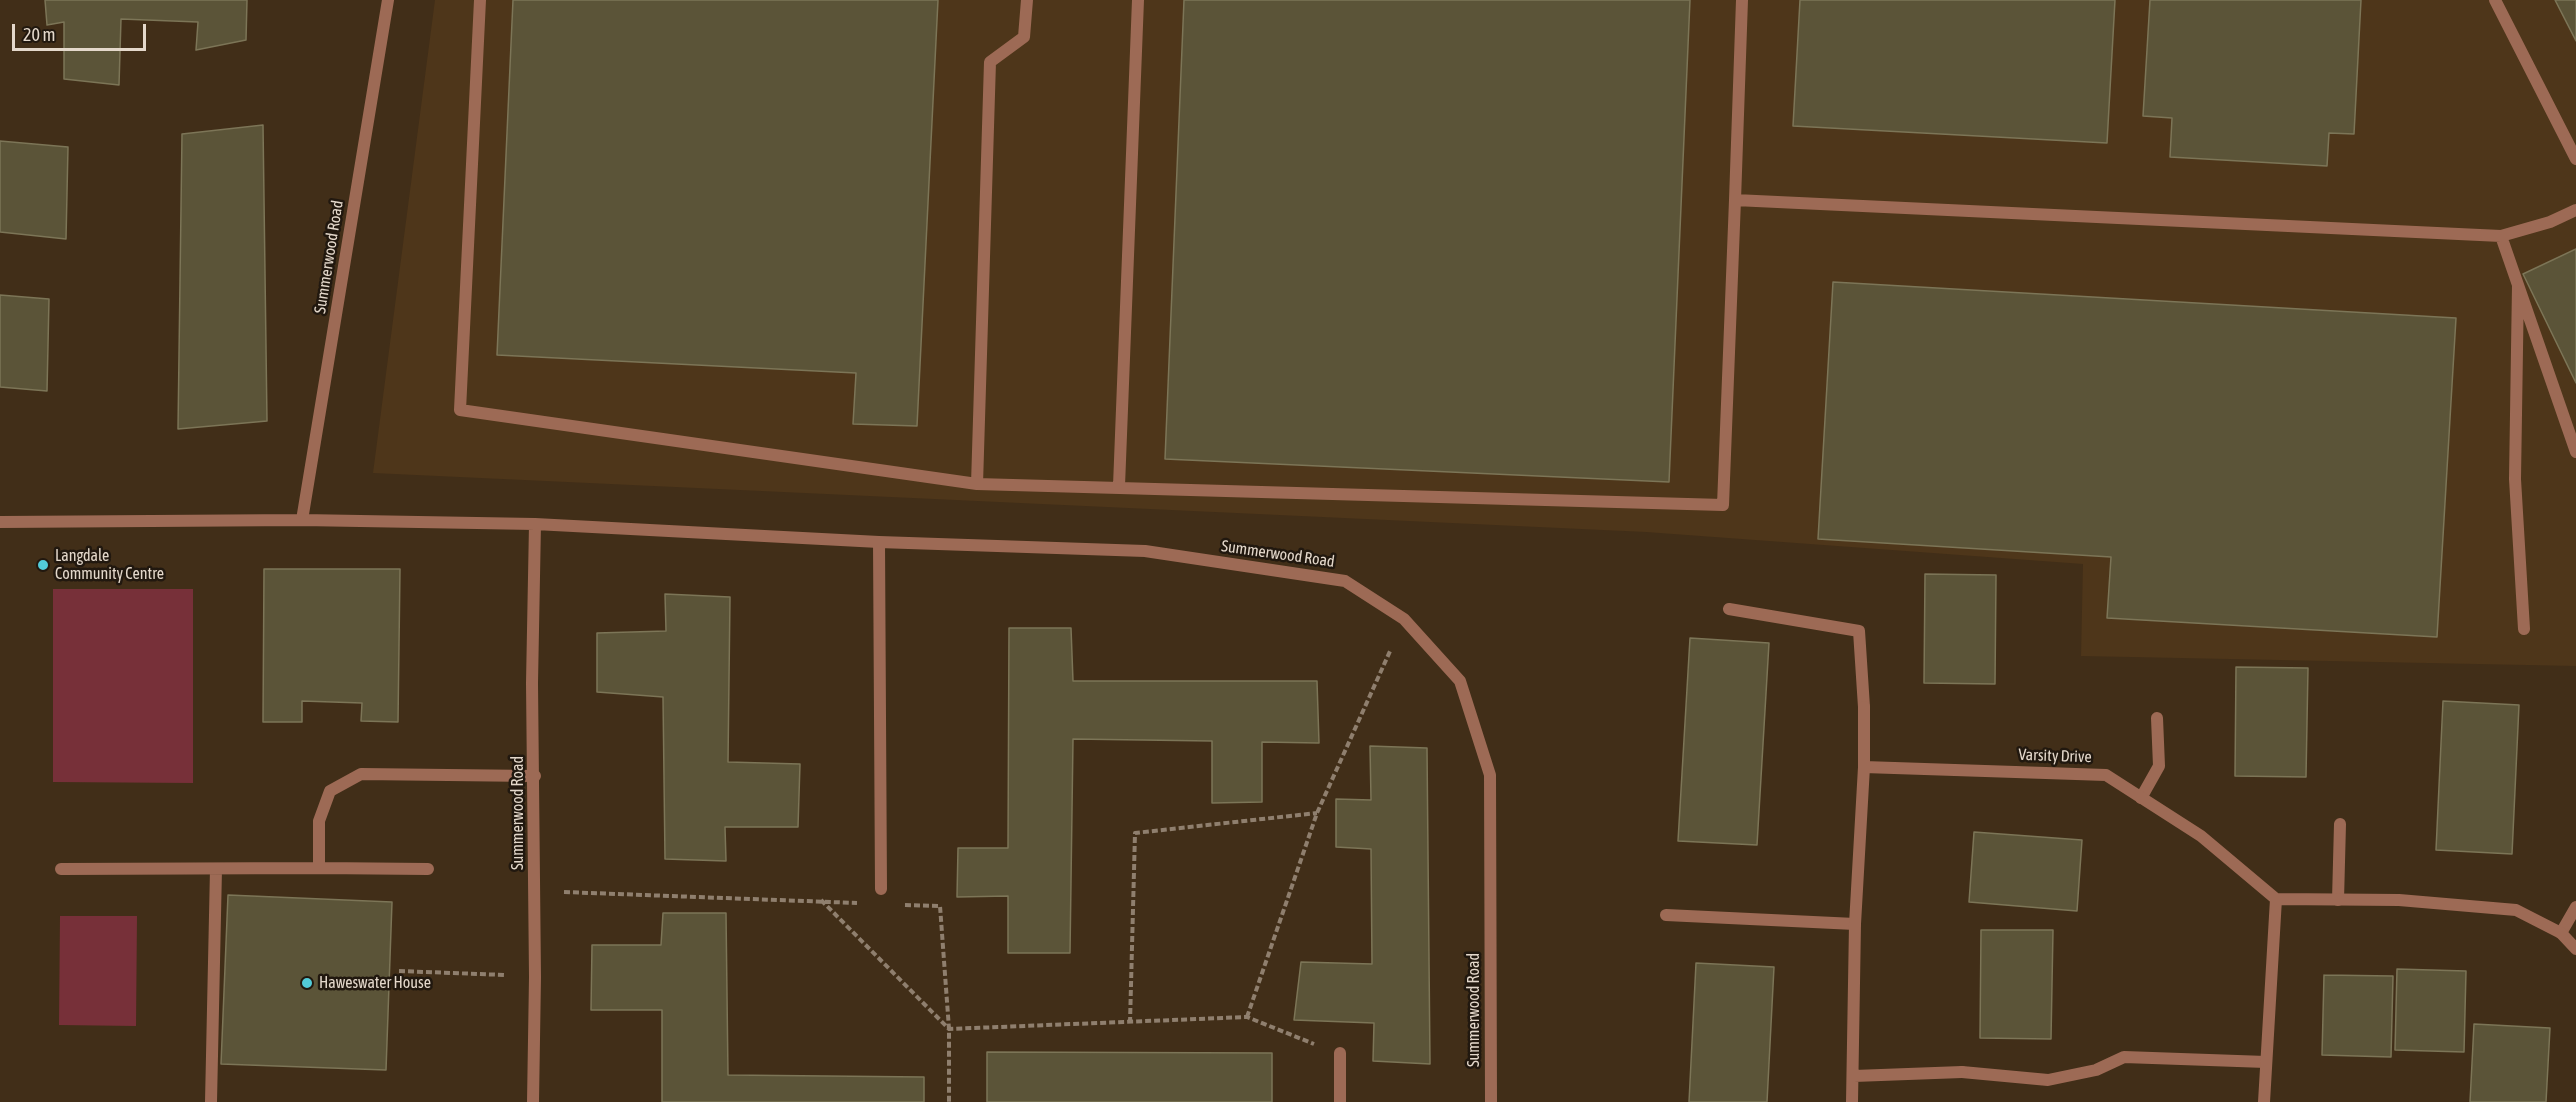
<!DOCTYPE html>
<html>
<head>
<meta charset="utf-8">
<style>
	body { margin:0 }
	#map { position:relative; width:2576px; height:1102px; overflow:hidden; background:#412e18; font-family:"Asap Condensed",sans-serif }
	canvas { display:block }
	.scale { position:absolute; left:12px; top:24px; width:134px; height:27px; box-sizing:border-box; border:3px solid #e4d8cb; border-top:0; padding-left:8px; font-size:18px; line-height:21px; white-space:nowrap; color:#e4d8cb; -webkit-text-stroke:4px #21180f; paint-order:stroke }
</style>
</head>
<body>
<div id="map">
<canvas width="2576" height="1102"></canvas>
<div class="scale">20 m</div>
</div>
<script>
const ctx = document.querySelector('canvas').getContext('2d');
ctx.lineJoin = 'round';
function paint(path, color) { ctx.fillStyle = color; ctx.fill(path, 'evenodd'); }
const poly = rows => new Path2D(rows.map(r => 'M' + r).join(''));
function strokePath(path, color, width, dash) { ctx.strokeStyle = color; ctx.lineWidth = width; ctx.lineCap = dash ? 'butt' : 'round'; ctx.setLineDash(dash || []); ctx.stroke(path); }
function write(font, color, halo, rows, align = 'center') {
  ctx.font = font + ' "Asap Condensed",sans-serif'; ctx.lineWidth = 5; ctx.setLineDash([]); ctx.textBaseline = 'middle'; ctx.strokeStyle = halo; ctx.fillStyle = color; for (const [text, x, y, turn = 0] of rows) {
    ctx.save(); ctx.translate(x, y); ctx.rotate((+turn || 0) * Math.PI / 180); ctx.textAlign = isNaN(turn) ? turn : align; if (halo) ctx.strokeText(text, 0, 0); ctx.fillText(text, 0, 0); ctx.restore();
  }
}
paint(poly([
	[435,0,2576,0,2576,666,2081,656,2083,564,1646,532,373,473]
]), '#4e361a');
paint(poly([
	[53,589,193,589,193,783,53,782],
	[60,916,137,916,136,1026,59,1025]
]), '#773039');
const building = poly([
	[45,0,247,0,246,40,196,50,198,22,121,19,119,85,64,79,64,22,47,25,45,0],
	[513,0,938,0,917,426,853,424,856,373,497,355,513,0],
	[1184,0,1690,0,1669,482,1165,459,1184,0],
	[1800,0,2115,0,2107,143,1793,126,1800,0],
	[2150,0,2361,0,2354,134,2329,133,2327,166,2170,157,2172,118,2143,116,2150,0],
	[2555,0,2576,0,2576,41,2555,0],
	[263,125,267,421,178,429,182,134,263,125],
	[0,141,68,147,66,239,0,232,0,141],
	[2576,249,2576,383,2523,274,2576,249],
	[1833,282,2456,318,2437,637,2107,618,2111,557,1818,539,1833,282],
	[0,295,49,299,47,391,0,387,0,295],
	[264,569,400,569,398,722,361,721,362,703,302,701,302,722,263,722,264,569],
	[1925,574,1996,575,1995,684,1924,683,1925,574],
	[665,594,730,597,728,762,800,764,798,827,725,827,726,861,665,859,663,697,597,692,597,633,666,631,665,594],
	[1009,628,1071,628,1073,681,1317,681,1319,743,1262,742,1262,802,1212,803,1212,741,1073,739,1070,953,1008,953,1008,896,957,897,958,848,1008,848,1009,628],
	[1690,638,1769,643,1757,845,1678,841,1690,638],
	[2236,667,2308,668,2306,777,2235,776,2236,667],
	[2443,701,2519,705,2512,854,2436,850,2443,701],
	[1370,746,1427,748,1430,1064,1373,1061,1374,1023,1294,1020,1301,962,1372,964,1371,849,1336,847,1336,799,1371,800,1370,746],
	[1974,832,2082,840,2077,911,1969,902,1974,832],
	[228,895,392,902,386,1070,221,1064,228,895],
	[663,913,726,913,728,1075,924,1077,924,1102,662,1102,662,1010,591,1010,592,945,661,945,663,913],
	[1981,930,2053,930,2051,1039,1980,1038,1981,930],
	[1696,963,1774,967,1767,1102,1689,1102,1696,963],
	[2397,969,2466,971,2464,1052,2395,1050,2397,969],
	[2324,975,2393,976,2391,1057,2322,1055,2324,975],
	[2474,1024,2550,1028,2546,1102,2470,1102,2474,1024],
	[987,1052,1272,1053,1272,1102,987,1102,987,1052]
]);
paint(building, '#5b5438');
strokePath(building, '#7c7557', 1.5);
strokePath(poly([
	[564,892,857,903],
	[821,900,949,1029,1247,1017,1314,1044],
	[905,905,940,906,949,1029,949,1102],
	[399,971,505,975],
	[1247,1017,1317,813,1391,649],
	[1130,1023,1135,833,1317,813]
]), '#8f7f6e', 4, [6, 3]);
strokePath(poly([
	[480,0,460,410,977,484,990,62,1024,37,1027,0],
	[2495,0,2576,159],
	[1735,200,1742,0],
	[2501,236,2576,452],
	[2518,285,2515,479,2524,629],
	[977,484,1723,505,1735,200,2501,236,2550,222,2576,210],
	[1119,486,1138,0],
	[1729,609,1859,631,1864,707],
	[2141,798,2159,766,2157,718],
	[61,869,319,868],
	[428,869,319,868,319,821,330,791,361,774,535,776],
	[2338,900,2340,824],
	[1666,915,1855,924],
	[2561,933,2576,907],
	[1962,1072,2048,1080,2096,1070,2124,1057,2266,1062],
	[211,1102,216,869]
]), '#9d6a55', 12);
strokePath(poly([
	[302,520,388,0],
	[0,522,302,520,535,524,879,542,1145,551,1345,581,1404,619,1460,681,1490,775,1491,1102],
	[879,542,881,889],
	[1864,707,1864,767,2106,775,2201,836,2276,899],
	[1854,1076,1962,1072],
	[533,1102,535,977,532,683,535,524],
	[1340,1102,1340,1053],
	[1852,1102,1855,924,1864,767],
	[2264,1102,2276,899,2399,900,2516,910,2561,933,2576,949]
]), '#9d6a55', 12);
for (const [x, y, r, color] of [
	[43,565,6,"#52cbd8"],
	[307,983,6,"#52cbd8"]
]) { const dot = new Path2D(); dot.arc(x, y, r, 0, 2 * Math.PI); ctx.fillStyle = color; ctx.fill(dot); strokePath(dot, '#21180f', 2); }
write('16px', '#e4d8cb', '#21180f', [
	["Summerwood Road",329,257,-81],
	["Summerwood Road",1278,554,8],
	["Varsity Drive",2055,756,2],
	["Summerwood Road",518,813,-90],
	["Summerwood Road",1474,1010,-90]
]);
write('16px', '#e4d8cb', '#21180f', [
	["Langdale",55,556],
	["Community Centre",55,574],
	["Haweswater House",319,983]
], 'left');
</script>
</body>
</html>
